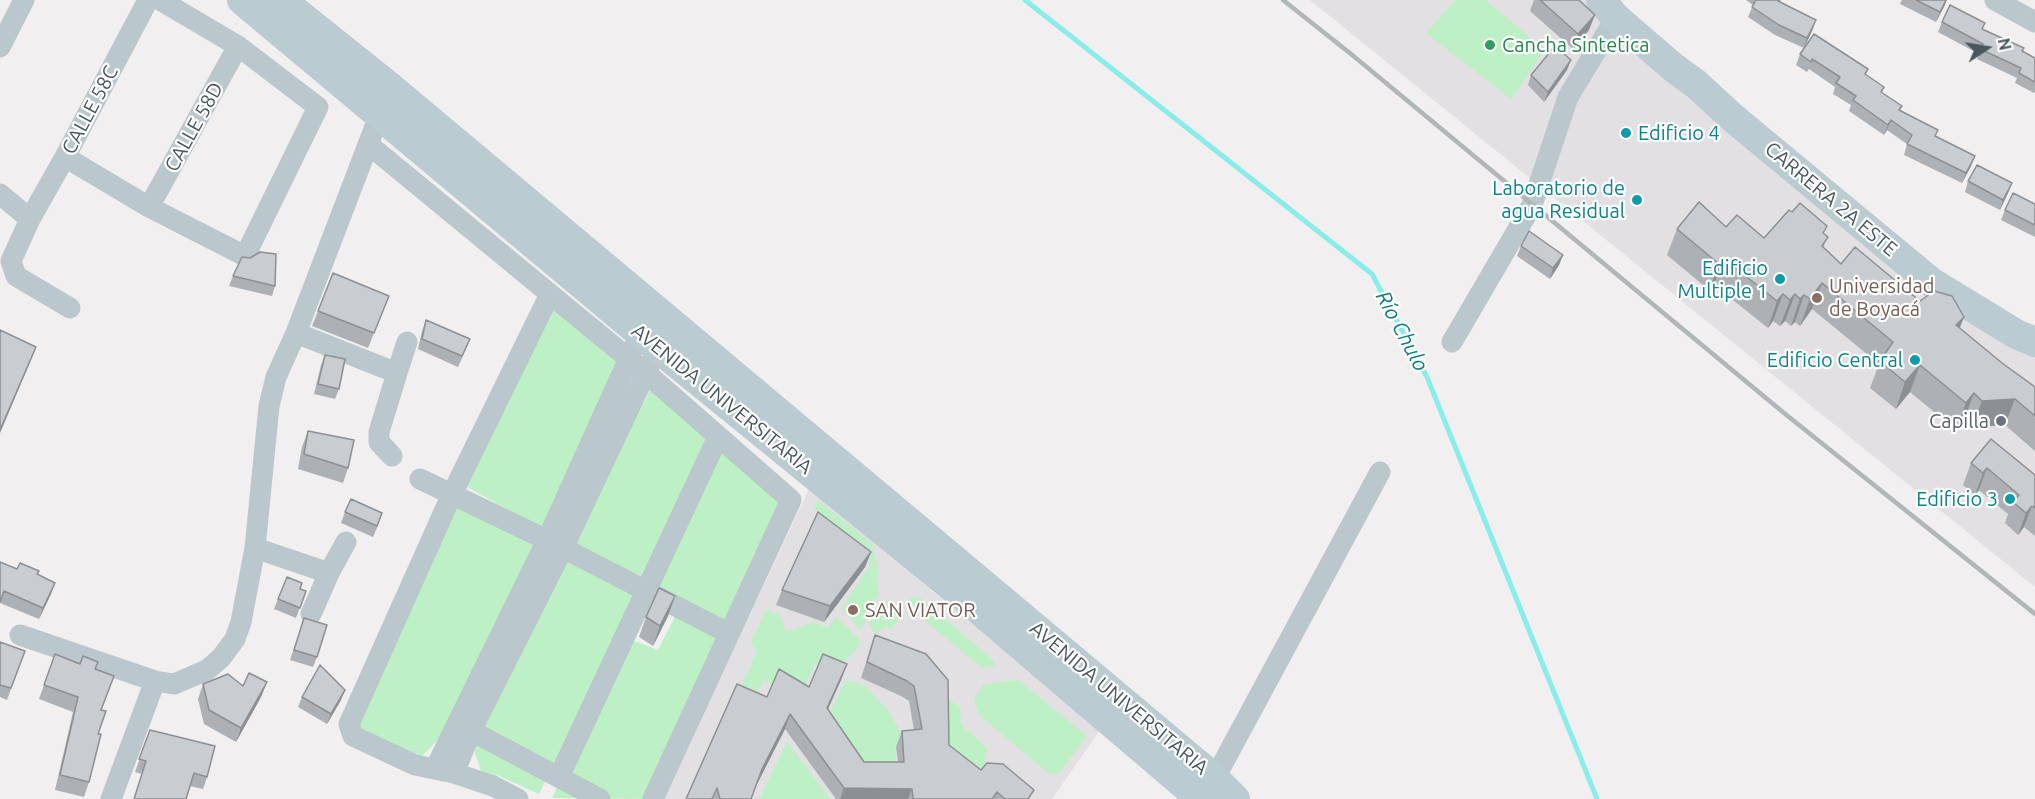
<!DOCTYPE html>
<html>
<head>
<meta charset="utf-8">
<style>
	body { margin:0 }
	#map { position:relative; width:2035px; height:799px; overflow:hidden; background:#f1efef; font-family:Ubuntu,sans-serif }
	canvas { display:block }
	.north { position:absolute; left:1957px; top:18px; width:60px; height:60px; -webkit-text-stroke:4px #fff; paint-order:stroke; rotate:78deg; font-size:16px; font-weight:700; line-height:24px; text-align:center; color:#47575d }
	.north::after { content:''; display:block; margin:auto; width:21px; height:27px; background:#47575d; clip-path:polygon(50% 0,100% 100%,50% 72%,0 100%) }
</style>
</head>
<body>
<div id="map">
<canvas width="2035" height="799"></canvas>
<div class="north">N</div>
</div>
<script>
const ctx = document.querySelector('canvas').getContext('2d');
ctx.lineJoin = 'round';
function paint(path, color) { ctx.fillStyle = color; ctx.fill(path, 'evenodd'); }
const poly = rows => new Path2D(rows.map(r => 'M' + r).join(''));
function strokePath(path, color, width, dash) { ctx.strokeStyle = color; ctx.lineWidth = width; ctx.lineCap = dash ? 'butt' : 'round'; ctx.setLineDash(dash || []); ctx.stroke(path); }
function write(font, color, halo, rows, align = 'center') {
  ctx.font = font + ' Ubuntu,sans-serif'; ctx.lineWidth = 4.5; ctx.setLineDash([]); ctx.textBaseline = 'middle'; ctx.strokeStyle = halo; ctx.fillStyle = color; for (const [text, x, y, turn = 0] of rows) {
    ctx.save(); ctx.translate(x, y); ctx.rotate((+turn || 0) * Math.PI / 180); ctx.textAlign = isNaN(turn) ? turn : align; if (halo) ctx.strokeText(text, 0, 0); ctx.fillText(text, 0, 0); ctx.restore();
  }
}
paint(poly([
	[1310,0,1598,0,1617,21,2035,343,2035,587],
	[809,489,1100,730,1052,799,663,799]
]), '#e2e0e2');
paint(poly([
	[1455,0,1485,0,1545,50,1511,99,1426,33],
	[555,308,641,378,565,542,464,485],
	[652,387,710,438,641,581,571,545],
	[721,448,781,502,726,623,654,585],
	[459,498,537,545,449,729,416,762,350,726],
	[818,500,873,545,877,564,879,596,870,607,861,630,841,609,869,567,869,555,814,508],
	[567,557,636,592,539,794,497,775,485,783,472,744],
	[919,597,995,662,994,666,982,668,913,611,910,598],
	[886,601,892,605,896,603,898,620,893,628,885,627,876,634,869,625,877,607],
	[766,610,779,615,786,632,814,622,828,628,836,617,859,639,859,645,843,664,832,669,815,664,806,684,774,681,771,684,764,680,752,704,737,696,757,651,751,643],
	[676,615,725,640,644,799,552,798,632,640,658,650],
	[1018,680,1087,736,1058,775,1048,773,979,715,974,700,983,685],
	[845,681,856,682,866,687,889,712,900,731,909,735,910,744,895,746,897,773,859,776,824,724],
	[946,695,949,700,960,707,961,725,987,748,984,776,946,759],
	[787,742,830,799,759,799]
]), '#bdf0c4');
strokePath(poly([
	[1025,0,1372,274,1427,377,1597,799]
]), '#89edea', 5);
strokePath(poly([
	[1995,0,2035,22],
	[0,47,24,0],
	[368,144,646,373,791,500,653,799],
	[65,157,149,207,245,256,318,107,238,46,160,0],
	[0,194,30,219],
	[149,207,238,46],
	[70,308,16,276,11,261,30,219,65,157,148,0],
	[296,333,397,373,379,432,379,442,392,456],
	[1452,342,1532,205,1568,97,1616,18],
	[397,373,407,342],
	[420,479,547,540],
	[255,548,329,573,311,614],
	[563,548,728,633],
	[329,573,346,542],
	[20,635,155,681,174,684,207,670,221,658,235,639,241,622,255,548,269,406,276,377,296,333,384,103],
	[460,725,600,799],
	[435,769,547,540,634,347],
	[454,773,471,731,563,548,651,362],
	[559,777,718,437],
	[1209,789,1380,472],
	[111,799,155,681],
	[518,799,493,786,454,773,415,765,353,736,349,724,452,494,550,294]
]), '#bac7cc', 21);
strokePath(poly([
	[242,0,658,348,957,591,1201,799],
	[281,0,391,88,978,580,1214,778,1235,799],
	[1601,0,1616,18,1674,68,1696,84,1733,118,1931,282,2016,334,2035,342]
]), '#bacbd1', 30);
strokePath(poly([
	[1283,0,1351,54,1784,413,2035,614]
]), '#b1b6b9', 4.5);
paint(poly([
	[1534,0,1579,0,1589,30,1573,49,1530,11],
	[1746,0,1781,0,1780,2,1816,20,1812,31,1804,48,1775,35,1748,17,1753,5],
	[1902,0,1947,0,1936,22,1900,4],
	[1942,22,1983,29,2035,58,2035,92,2034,93,2015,83,2017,78,1977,59,1979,54,1938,32],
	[1800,54,1866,75,1882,93,1902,106,1900,110,1936,136,1975,156,1971,166,1962,183,1904,155,1907,144,1887,130,1884,135,1849,111,1851,105,1833,94,1835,87,1809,69,1807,72,1796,65],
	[1567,70,1544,102,1528,85,1531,75],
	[1968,181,2012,183,2008,193,2000,210,1965,192],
	[2035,204,2035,237,2001,220,2005,210],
	[1726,227,1764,238,1825,234,1824,248,1841,264,1920,301,1960,328,2002,363,2035,387,2035,451,2005,425,1972,427,1964,420,1956,430,1910,392,1896,409,1870,388,1879,364,1812,309,1800,326,1795,322,1791,326,1785,321,1780,326,1773,321,1768,328,1714,285,1709,290,1667,255,1677,229],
	[1521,246,1563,255,1559,265,1550,279,1517,256],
	[250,258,275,286,272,296,229,286,233,276],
	[389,296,368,348,312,326,318,311],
	[426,320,466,349,458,367,418,349,422,331],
	[325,355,339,389,335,399,314,394,321,365],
	[308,431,348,468,343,483,298,469,302,447],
	[1971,463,2035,475,2035,536,2024,527,2018,535,2005,523,2008,514,1979,490,1975,495,1963,485],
	[345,512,379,523,373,537,341,523],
	[871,552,865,567,824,622,776,605,782,590],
	[0,562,17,569,37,574,51,594,39,619,0,603],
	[306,591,296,618,274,609,278,599],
	[675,596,668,616,653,646,639,637,646,617],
	[304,618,317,657,313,667,290,660],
	[875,635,926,654,949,745,981,770,1031,799,836,799,785,729,757,784,751,799,686,799,767,697,809,687,847,664,841,680,828,710,864,762,898,762,896,747,902,731,914,730,909,701,901,696,861,678],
	[0,642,25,651,7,700,0,697],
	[55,654,95,669,101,710,89,782,84,797,55,790,73,712,39,699],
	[267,682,261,697,236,742,204,724,198,699,203,684,243,686],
	[302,697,341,700,327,724,298,707],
	[150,730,207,777,203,789,190,786,186,799,134,799,142,774,135,772]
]), '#adb0b5');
paint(poly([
	[1946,0,1945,5,1936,22,1940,12],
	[1595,15,1589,30,1573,49,1578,34],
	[1816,20,1812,31,1804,48,1807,38],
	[1571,60,1567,70,1544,102,1548,92],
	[1891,120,1887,130,1884,135,1888,125],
	[1975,156,1971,166,1962,183,1966,173],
	[2012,183,2008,193,2000,210,2003,200],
	[1563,255,1559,265,1550,279,1553,268],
	[1723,258,1714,285,1709,290,1719,264],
	[1822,283,1812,309,1800,326,1810,299],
	[1783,294,1773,321,1768,328,1777,301],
	[1795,294,1785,321,1780,326,1790,300],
	[1804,295,1795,322,1791,326,1800,299],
	[1964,317,1954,343,1956,325],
	[36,347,28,367,0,433,0,430],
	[1920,365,1910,392,1896,409,1905,382],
	[1974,393,1964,420,1956,430,1966,403],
	[2015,399,2005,425,1972,427,1982,401],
	[1987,468,1979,490,1975,495,1983,473],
	[2032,506,2024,527,2018,535,2026,513],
	[871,552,865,567,824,622,830,606],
	[55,583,51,594,39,619,43,608],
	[675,596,668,616,653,646,660,626],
	[847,664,841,680,821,723,827,708],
	[267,682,261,697,236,742,241,728],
	[345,690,341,700,327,724,331,714],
	[790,714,785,729,757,784,762,769],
	[844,788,912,789,908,799,840,799]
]), '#8d9093');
const building = poly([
	[1540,0,1579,0,1595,15,1578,34,1540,0],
	[1756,0,1779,0,1778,1,1816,20,1807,38,1779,25,1752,7,1756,0],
	[1916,0,1946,0,1940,12,1916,0],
	[1950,5,1985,23,1982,29,2024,48,2022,51,2035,58,2035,82,2019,73,2021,68,1980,49,1983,44,1942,22,1950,5],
	[1814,34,1868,69,1865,74,1884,87,1881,92,1902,106,1899,110,1938,130,1935,136,1975,156,1966,173,1907,144,1912,135,1891,120,1888,125,1853,100,1856,96,1836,83,1840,77,1812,59,1811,62,1800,54,1814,34],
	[1555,46,1571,60,1548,92,1531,75,1555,46],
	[1977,165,2012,183,2003,200,1968,181,1977,165],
	[2013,193,2035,204,2035,225,2005,210,2013,193],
	[1699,202,1726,227,1737,215,1764,238,1789,210,1792,212,1800,203,1827,226,1823,233,1828,237,1822,246,1841,264,1855,247,1920,301,1934,291,1952,296,1964,317,1956,325,2002,363,2035,387,2035,416,2015,399,1982,401,1974,393,1966,403,1920,365,1905,382,1880,361,1893,342,1822,283,1810,299,1804,295,1800,299,1795,294,1790,300,1783,294,1777,301,1723,258,1719,264,1677,229,1699,202],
	[1529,231,1563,255,1553,268,1521,246,1529,231],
	[260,252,276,254,275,286,233,276,242,257,250,258,260,252],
	[333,273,389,296,374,333,318,311,333,273],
	[426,320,470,339,462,356,422,339,426,320],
	[0,330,36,347,0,430,0,330],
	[325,355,345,359,339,389,318,384,325,355],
	[308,431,354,440,348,468,304,454,308,431],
	[1991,439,2035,475,2035,508,2032,506,2026,513,2013,502,2019,495,1987,468,1983,473,1971,463,1991,439],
	[351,499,382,513,377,526,345,512,351,499],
	[818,512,871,552,830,606,782,590,818,512],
	[0,562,17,569,20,563,39,571,37,574,55,583,43,608,4,591,0,602,0,562],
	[287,577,302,583,300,589,306,591,300,608,278,599,287,577],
	[659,588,675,596,660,626,646,617,659,588],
	[304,618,327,625,317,657,294,650,304,618],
	[875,635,926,654,948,680,949,745,981,770,987,763,1003,764,1034,790,1028,799,1005,799,997,792,992,799,915,799,913,798,912,789,844,788,790,714,762,769,751,799,720,799,717,788,712,799,686,799,737,684,767,697,779,669,809,687,823,654,847,664,827,708,864,762,904,762,902,731,922,729,914,686,907,681,867,662,875,635],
	[0,642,25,651,11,688,0,685,0,642],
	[55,654,80,664,83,656,98,662,95,669,114,676,101,710,106,711,98,734,101,734,89,782,60,775,78,697,44,685,55,654],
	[320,665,345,690,331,714,302,697,320,665],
	[249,673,267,682,241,728,209,710,203,684,228,674,243,686,249,673],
	[150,730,215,746,207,777,194,773,186,799,134,799,146,761,139,759,150,730]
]);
paint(building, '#c9cdd2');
strokePath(building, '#8d9093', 1.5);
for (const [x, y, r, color] of [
	[1490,45,6,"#2e9e5b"],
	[1626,133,6,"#0f9aa8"],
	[1637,200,6,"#0f9aa8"],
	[1780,279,6,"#0f9aa8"],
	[1817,298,6,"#8d6e63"],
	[1915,360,6,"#0f9aa8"],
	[2001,421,6,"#6b7280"],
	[2010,499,6,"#0f9aa8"],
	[853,610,6,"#8d6e63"]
]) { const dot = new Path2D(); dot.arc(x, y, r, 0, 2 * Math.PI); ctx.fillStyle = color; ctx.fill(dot); strokePath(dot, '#fff', 2); }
write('20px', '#27864d', '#fff', [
	["Cancha Sintetica",1502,45]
], 'left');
write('20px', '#47575d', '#fff', [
	["CALLE 58C",90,110,-62],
	["CALLE 58D",194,127,-61],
	["CARRERA 2A ESTE",1831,199,40],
	["AVENIDA UNIVERSITARIA",722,399,39],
	["AVENIDA UNIVERSITARIA",1119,698,40]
]);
write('20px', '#0d838f', '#fff', [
	["Edificio 4",1638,133,"left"],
	["Laboratorio de",1625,188],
	["agua Residual",1625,211],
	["Edificio",1768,268],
	["Multiple 1",1768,291],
	["Edificio Central",1903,360],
	["Edificio 3",1998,499]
], 'right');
write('20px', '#785e54', '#fff', [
	["Universidad",1829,286],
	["de Boyacá",1829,309],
	["SAN VIATOR",865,610]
], 'left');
write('20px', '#5b616d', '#fff', [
	["Capilla",1989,421]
], 'right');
write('italic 21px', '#0c7e7a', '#fff', [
	["Río Chulo",1402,331,62]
]);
</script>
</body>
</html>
